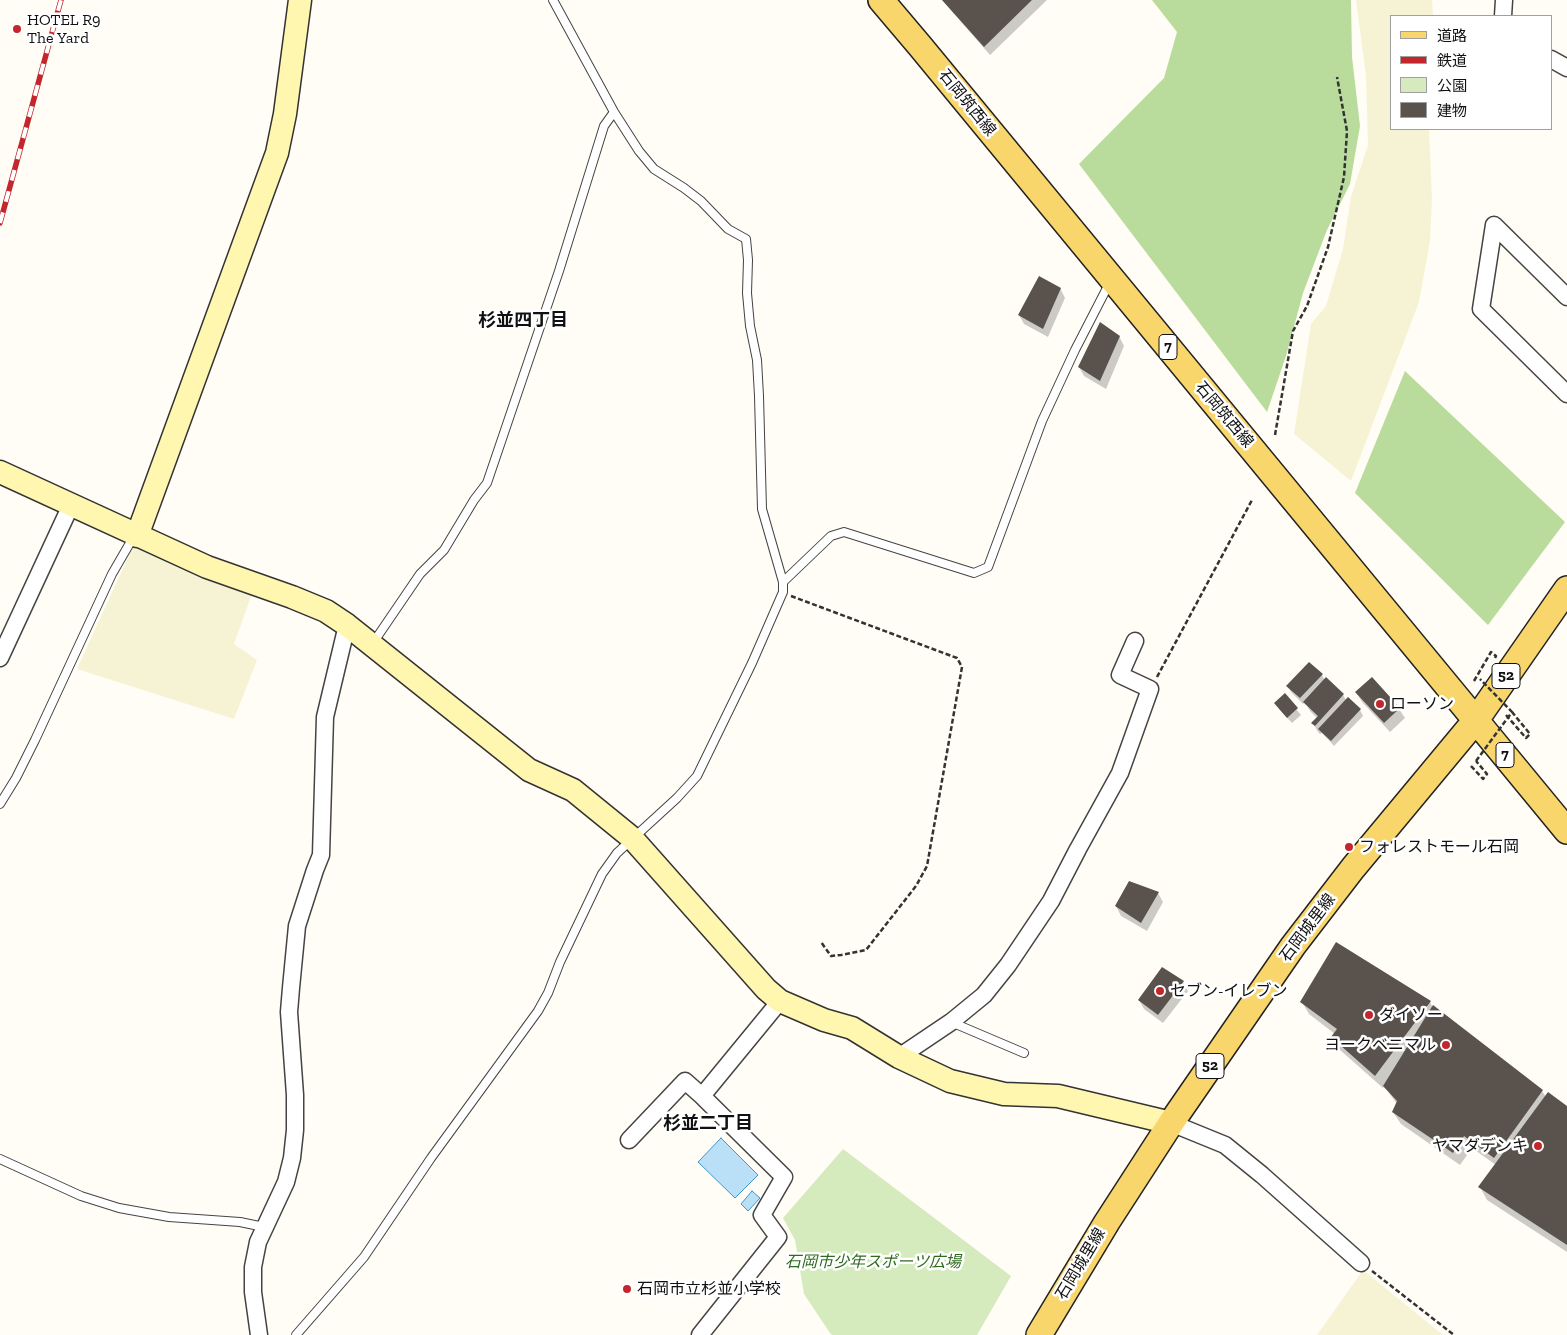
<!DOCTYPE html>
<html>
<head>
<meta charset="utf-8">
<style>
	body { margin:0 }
	#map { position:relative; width:1567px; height:1335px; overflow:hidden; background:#fffdf5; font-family:"Zilla Slab","Noto Sans JP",serif }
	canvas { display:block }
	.legend { position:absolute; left:1390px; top:15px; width:162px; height:115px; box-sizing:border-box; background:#fff; border:1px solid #a0a0a0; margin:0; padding:6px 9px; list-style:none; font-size:15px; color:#111 }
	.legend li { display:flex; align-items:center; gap:10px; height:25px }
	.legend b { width:25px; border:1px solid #a0a0a0 }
</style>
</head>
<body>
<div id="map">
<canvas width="1567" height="1335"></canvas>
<ul class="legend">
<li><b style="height:6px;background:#f9d66b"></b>道路</li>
<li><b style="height:6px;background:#c4262e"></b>鉄道</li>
<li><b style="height:14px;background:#d5ebbd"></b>公園</li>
<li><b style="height:14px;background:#5a524d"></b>建物</li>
</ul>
</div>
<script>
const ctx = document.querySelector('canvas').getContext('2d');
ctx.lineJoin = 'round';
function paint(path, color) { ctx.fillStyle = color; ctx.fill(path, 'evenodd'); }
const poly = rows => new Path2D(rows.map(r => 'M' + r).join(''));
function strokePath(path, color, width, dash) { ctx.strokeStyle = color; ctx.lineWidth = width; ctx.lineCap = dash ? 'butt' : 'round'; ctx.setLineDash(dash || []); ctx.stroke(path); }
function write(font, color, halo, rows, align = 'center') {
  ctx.font = font + ' "Zilla Slab","Noto Sans JP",serif'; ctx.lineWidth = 5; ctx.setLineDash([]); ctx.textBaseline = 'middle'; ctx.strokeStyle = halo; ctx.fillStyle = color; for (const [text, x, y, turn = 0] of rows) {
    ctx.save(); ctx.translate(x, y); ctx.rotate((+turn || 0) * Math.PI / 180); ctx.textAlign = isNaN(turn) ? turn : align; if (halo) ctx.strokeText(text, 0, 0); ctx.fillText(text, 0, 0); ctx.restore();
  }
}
paint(poly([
	[1356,0,1432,0,1433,16,1391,16,1391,129,1429,129,1432,198,1430,241,1419,302,1351,481,1294,434,1311,324,1326,306,1343,249,1351,196,1368,145,1366,76],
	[136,540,253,591,234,644,257,660,234,719,77,669],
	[1363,1270,1443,1335,1317,1335]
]), '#f6f3d4');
paint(poly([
	[843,1149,1011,1276,977,1335,832,1335,830,1333,804,1294,795,1240,783,1218]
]), '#d5ebbd');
paint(poly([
	[1152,0,1351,0,1352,57,1360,126,1350,184,1327,230,1303,293,1286,356,1267,412,1079,164,1164,78,1177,32],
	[1405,371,1565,522,1488,625,1355,493]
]), '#b9dc9c');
const water = poly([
	[721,1138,758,1175,735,1198,698,1162,721,1138],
	[752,1191,760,1198,748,1211,741,1204,752,1191]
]);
paint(water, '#b9e0f7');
strokePath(water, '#3f96cf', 1);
paint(poly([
	[942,0,1047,0,990,55],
	[1060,288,1065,298,1048,337,1024,324,1019,315],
	[1119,336,1124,346,1106,389,1084,376,1079,367],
	[1322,675,1325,681,1326,679,1343,695,1346,700,1360,710,1363,716,1334,746,1322,733,1320,734,1318,732,1313,723,1317,718,1310,711,1305,702,1303,704,1291,692,1288,686],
	[1371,679,1399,709,1405,718,1390,732,1362,702,1356,692],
	[1285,695,1301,715,1292,723,1279,709],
	[1158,893,1163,902,1147,931,1121,916,1116,906],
	[1183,982,1188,991,1163,1023,1144,1009,1139,1000],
	[1302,1002,1430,1002,1432,1006,1542,1091,1546,1097,1567,1107,1567,1252,1487,1200,1480,1187,1496,1165,1472,1148,1460,1165,1401,1124,1393,1112,1397,1104,1384,1086,1383,1088,1340,1050,1333,1037,1335,1034,1309,1014]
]), '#0003');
paint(poly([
	[942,0,1032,0,984,47],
	[1039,276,1061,288,1043,329,1018,315],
	[1100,322,1120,336,1100,381,1078,367],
	[1309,662,1323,674,1300,698,1286,686],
	[1326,677,1344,694,1315,726,1311,723,1318,716,1303,702],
	[1372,677,1400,708,1384,723,1355,692],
	[1285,693,1298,708,1287,718,1274,703],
	[1348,697,1361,709,1331,741,1318,729],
	[1129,881,1159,892,1141,923,1115,906],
	[1336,942,1431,1001,1375,1076,1331,1037,1337,1029,1300,1002],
	[1162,967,1184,981,1158,1015,1138,1000],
	[1433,1005,1543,1090,1494,1158,1464,1136,1453,1153,1392,1112,1397,1101,1383,1086],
	[1548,1092,1567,1106,1567,1245,1478,1187]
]), '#5a524d');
const lane = poly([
	[783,582,831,536,844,532,974,573,988,567,1042,421,1075,350,1110,282],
	[373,643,420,574,444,550,474,500,487,483,559,271,604,126,614,112],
	[0,804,16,778,35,740,112,574,134,536],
	[951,1022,1024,1053],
	[0,1159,81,1196,119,1208,169,1217,240,1222,264,1227],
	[296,1335,364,1257,431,1158,538,1011,548,993,560,962,602,874,617,853,677,798,697,776,752,663,783,592,783,582,762,509,759,396,757,360,750,326,747,293,748,260,746,239,728,229,701,201,684,188,654,169,639,151,614,112,553,0]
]);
const street = poly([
	[1503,16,1504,0],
	[1551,59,1567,68],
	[1567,297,1494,225,1481,309,1567,394],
	[0,658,71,505],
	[899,1057,951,1022,984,995,1008,965,1051,901,1078,849,1120,773,1150,689,1120,675,1135,641],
	[702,1096,780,1001],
	[1171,1123,1225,1145,1262,1175,1361,1263],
	[629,1140,685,1081,702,1096,784,1177,762,1215,778,1237,700,1335],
	[259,1335,253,1292,253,1267,258,1242,286,1182,292,1158,295,1130,295,1095,289,1012,291,988,297,926,315,870,321,855,325,717,347,625]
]);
const secondary = poly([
	[0,472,207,567,292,597,326,611,347,625,529,770,573,790,632,838,766,989,780,1001,824,1020,852,1028,899,1057,950,1081,1004,1094,1058,1096,1171,1123],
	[137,536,277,153,285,114,300,0]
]);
const primary = poly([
	[881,0,920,46,1567,831],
	[1039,1335,1107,1222,1171,1123,1293,946,1353,868,1476,720,1567,589]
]);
strokePath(lane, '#444', 10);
strokePath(street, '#444', 19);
strokePath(secondary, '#333', 25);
strokePath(primary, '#222', 28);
strokePath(poly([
	[1275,435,1293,331,1307,306,1328,247,1344,177,1347,131,1337,77],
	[791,596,957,658,962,667,927,866,916,886,866,950,841,955,831,956,821,942],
	[1157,677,1252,500],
	[1474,681,1491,652,1496,656,1495,658],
	[1506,715,1526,738,1530,734,1512,712],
	[1471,766,1483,779,1487,774,1476,761],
	[1372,1271,1454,1335]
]), '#333', 2.5, [5, 2.5]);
strokePath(lane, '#fff', 8);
strokePath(street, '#fff', 16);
strokePath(secondary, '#fff6b0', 22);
strokePath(primary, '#f9d66b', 25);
const rail = poly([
	[0,223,61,0]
]);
strokePath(rail, '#c4262e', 5.5);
strokePath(rail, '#fff', 4, [11]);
strokePath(poly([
	[1476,761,1512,712,1480,679]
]), '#333', 2.5, [5, 2.5]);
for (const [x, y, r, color] of [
	[17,29,5,"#c4262e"],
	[1380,704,5,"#c4262e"],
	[1349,847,5,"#c4262e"],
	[1160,991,5,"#c4262e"],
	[1369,1015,5,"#c4262e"],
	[1446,1045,5,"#c4262e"],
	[1538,1146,5,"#c4262e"],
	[627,1289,5,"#c4262e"]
]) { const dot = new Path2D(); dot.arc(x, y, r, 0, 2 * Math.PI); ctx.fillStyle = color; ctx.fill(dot); strokePath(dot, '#fff', 2); }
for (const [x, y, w] of [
	[1168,347,18],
	[1506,676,28],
	[1505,755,18],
	[1210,1066,28]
]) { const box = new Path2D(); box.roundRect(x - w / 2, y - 12.5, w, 25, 4); ctx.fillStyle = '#fff'; ctx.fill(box); strokePath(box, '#111', 1); }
write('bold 15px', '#111', null, [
	["7",1168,347],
	["52",1506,676],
	["7",1505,755],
	["52",1210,1066]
]);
write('16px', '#111', '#fff', [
	["HOTEL R9",27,20],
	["The Yard",27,38],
	["ローソン",1390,704],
	["フォレストモール石岡",1359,847],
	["セブン-イレブン",1170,991],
	["ダイソー",1379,1015],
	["ヨークベニマル",1436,1045,"right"],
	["ヤマダデンキ",1528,1146,"right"],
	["石岡市立杉並小学校",637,1289]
], 'left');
write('16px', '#111', '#fff', [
	["石岡筑西線",967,103,51],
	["石岡筑西線",1224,415,50],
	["石岡城里線",1308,928,-53],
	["石岡城里線",1081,1264,-59]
]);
write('italic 16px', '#2f6b1f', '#fff', [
	["石岡市少年スポーツ広場",873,1262]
]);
write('bold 18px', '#111', '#fff', [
	["杉並四丁目",523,321],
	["杉並二丁目",708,1124]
]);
</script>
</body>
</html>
